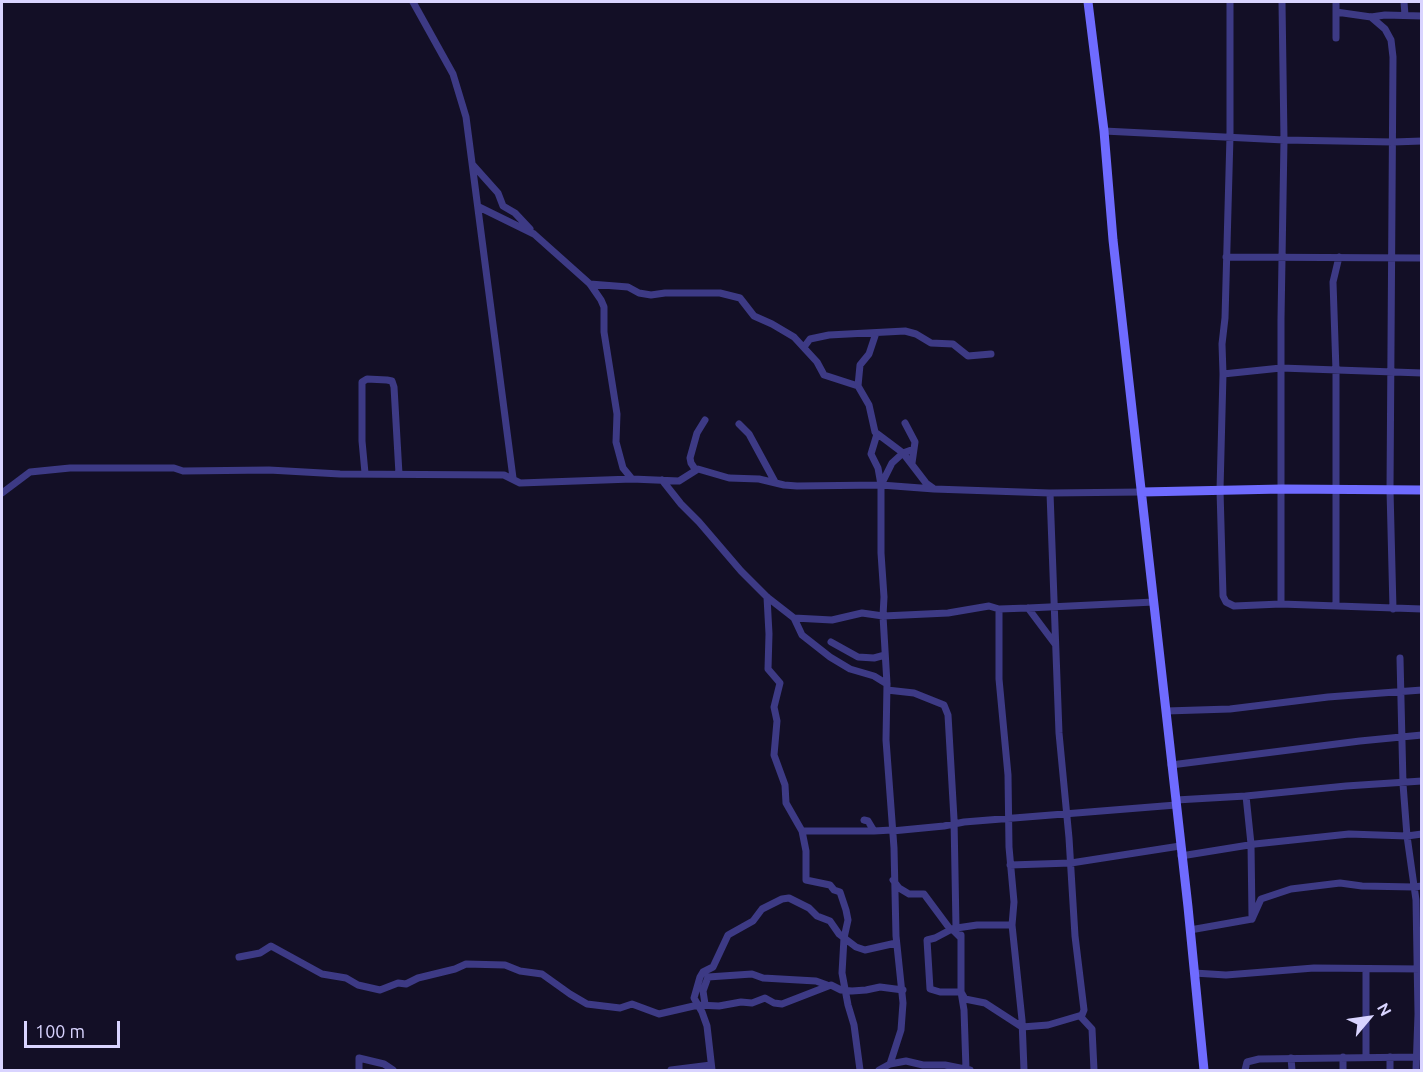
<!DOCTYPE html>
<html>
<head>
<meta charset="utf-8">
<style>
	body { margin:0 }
	#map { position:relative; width:1423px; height:1072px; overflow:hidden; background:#130f26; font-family:Ubuntu,sans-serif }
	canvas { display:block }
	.frame { position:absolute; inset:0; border:3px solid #d9d4ff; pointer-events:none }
	.north { position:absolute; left:1339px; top:988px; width:60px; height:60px; -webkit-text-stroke:4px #130f26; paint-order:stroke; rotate:61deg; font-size:16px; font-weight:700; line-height:24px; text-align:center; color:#d9d4ff }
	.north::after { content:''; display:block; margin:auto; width:21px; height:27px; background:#d9d4ff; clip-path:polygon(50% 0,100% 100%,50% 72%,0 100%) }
	.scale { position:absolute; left:24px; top:1021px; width:96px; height:27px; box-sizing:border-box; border:3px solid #d9d4ff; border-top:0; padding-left:8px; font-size:18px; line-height:21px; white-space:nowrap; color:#d9d4ff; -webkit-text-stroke:4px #130f26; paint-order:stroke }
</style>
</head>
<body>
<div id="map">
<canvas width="1423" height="1072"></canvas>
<div class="frame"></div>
<div class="north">N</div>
<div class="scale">100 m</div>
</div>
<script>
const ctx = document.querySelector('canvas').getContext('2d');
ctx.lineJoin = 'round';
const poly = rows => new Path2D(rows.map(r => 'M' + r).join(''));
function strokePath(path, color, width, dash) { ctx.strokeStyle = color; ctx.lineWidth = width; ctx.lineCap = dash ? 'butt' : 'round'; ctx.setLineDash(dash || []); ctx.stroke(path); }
strokePath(poly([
	[413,2,453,74,466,117,513,478],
	[1230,2,1230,136,1225,318,1222,344,1223,374,1220,490,1223,596,1226,602,1234,606,1281,604,1422,609],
	[1336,2,1336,38],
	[1404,2,1405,15],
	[1336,12,1371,17,1385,15,1422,16],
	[1371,17,1385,29,1391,40,1393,57,1390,490,1393,609],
	[1104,131,1284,140,1393,142,1422,141],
	[473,165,498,193,503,206,515,213,530,229],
	[479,207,534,234,590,284,601,300,604,307,604,332,617,414,616,442,623,468,632,479],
	[1226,257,1422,258],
	[590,284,628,287,639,293,651,295,665,293,720,293,740,298,754,316,772,324,794,337,817,362,824,375,858,386,869,405,875,432,903,453,926,483,933,488],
	[804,347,810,339,829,335,905,331,916,334,931,343,953,344,968,356,991,354],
	[1223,374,1281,368,1422,373],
	[858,386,860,365,869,354,876,333],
	[905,423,915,442,914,449],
	[739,424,749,434,775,482],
	[877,434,871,454,878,468,881,485,881,553,884,597,883,616,887,684,886,740,894,848,896,936,903,1003,901,1030,890,1064,879,1070],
	[695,469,691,463,690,458,697,433,705,420],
	[365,473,362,441,362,382,367,379,387,380,392,381,394,387,399,474],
	[662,480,681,504,699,522,741,571,767,597,794,618,832,620,862,613,883,616,948,613,989,606,999,609,1028,608,1154,602],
	[882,483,892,463,903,453,914,449,912,463],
	[2,493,30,472,70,468,174,468,183,471,269,470,340,474,504,475,520,483,632,479,679,481,698,469,729,478,759,479,784,485,797,486,881,485,934,489,1050,493,1142,492],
	[767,597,769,634,768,669,780,683,774,707,777,721,774,755,785,785,786,803,802,831,806,851,806,880,830,885,834,890,840,892,846,910,848,920,844,938,842,973,848,1005,854,1025,860,1070],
	[1281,604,1281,319,1284,140,1282,2],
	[1336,606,1336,371,1333,282,1339,257],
	[1028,608,1055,644],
	[999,609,999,679,1008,775,1009,847,1014,902,1012,925,1022,1020,1024,1070],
	[794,618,802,635,830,657,850,669,874,676,887,684],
	[831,642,858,657,874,658,885,655],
	[1400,658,1403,784,1407,836,1416,900,1418,1014,1416,1070],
	[887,690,914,693,944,705,948,715,954,819,956,927],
	[1166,711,1230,709,1328,697,1422,690],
	[1171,765,1360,741,1422,735],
	[1246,796,1251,844,1252,917],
	[1176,800,1246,796,1346,786,1422,781],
	[864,820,868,821,874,831,892,830],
	[802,831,874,831],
	[892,831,944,826,964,822,1176,805],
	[1181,856,1255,844,1349,834,1407,836,1422,834],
	[1010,865,1071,863,1180,846],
	[893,880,899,888,909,894,924,894,950,929,977,925,1012,925],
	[1252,919,1261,899,1291,889,1340,883,1362,886,1414,887,1422,886],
	[1190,930,1252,919],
	[961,935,961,992,964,1010,966,1069],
	[960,937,952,929,935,938,927,940,930,989,940,992,961,992,965,999,985,1003,1022,1027,1048,1025,1082,1015,1084,1010,1075,936,1069,838,1059,733,1050,493],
	[239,957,260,953,271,946,322,974,346,978,358,985,380,990,398,983,406,984,418,978,455,969,466,964,505,965,520,971,542,974,570,994,587,1004,620,1008,632,1004,659,1014,698,1005,719,1006,741,1002,752,1003,765,998,774,1003,782,1004,831,985,841,990,852,991,866,990,880,987,903,990],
	[1194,973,1226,975,1314,968,1422,969],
	[705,1004,703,991,708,977,752,974,763,978,816,981,827,985],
	[1080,1016,1092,1029,1094,1070],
	[1366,1057,1366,969],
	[1291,1058,1292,1070],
	[890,1064,906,1061,923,1065,945,1065,970,1070],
	[359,1070,359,1058,384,1064,393,1070],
	[671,1070,711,1065],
	[712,1070,707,1026,702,1012,694,998,700,977,703,972,713,967,728,935,753,921,762,909,782,899,789,898,809,908,817,916,830,921,839,934,856,947,865,950,896,943],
	[1245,1070,1247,1062,1259,1059,1419,1057],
	[1343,1070,1343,1057],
	[1390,1070,1390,1057]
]), '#3d3a85', 7);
strokePath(poly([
	[1088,2,1104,131,1113,240,1188,907,1204,1070],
	[1142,492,1282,489,1422,490]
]), '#6f6bff', 9);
</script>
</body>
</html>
